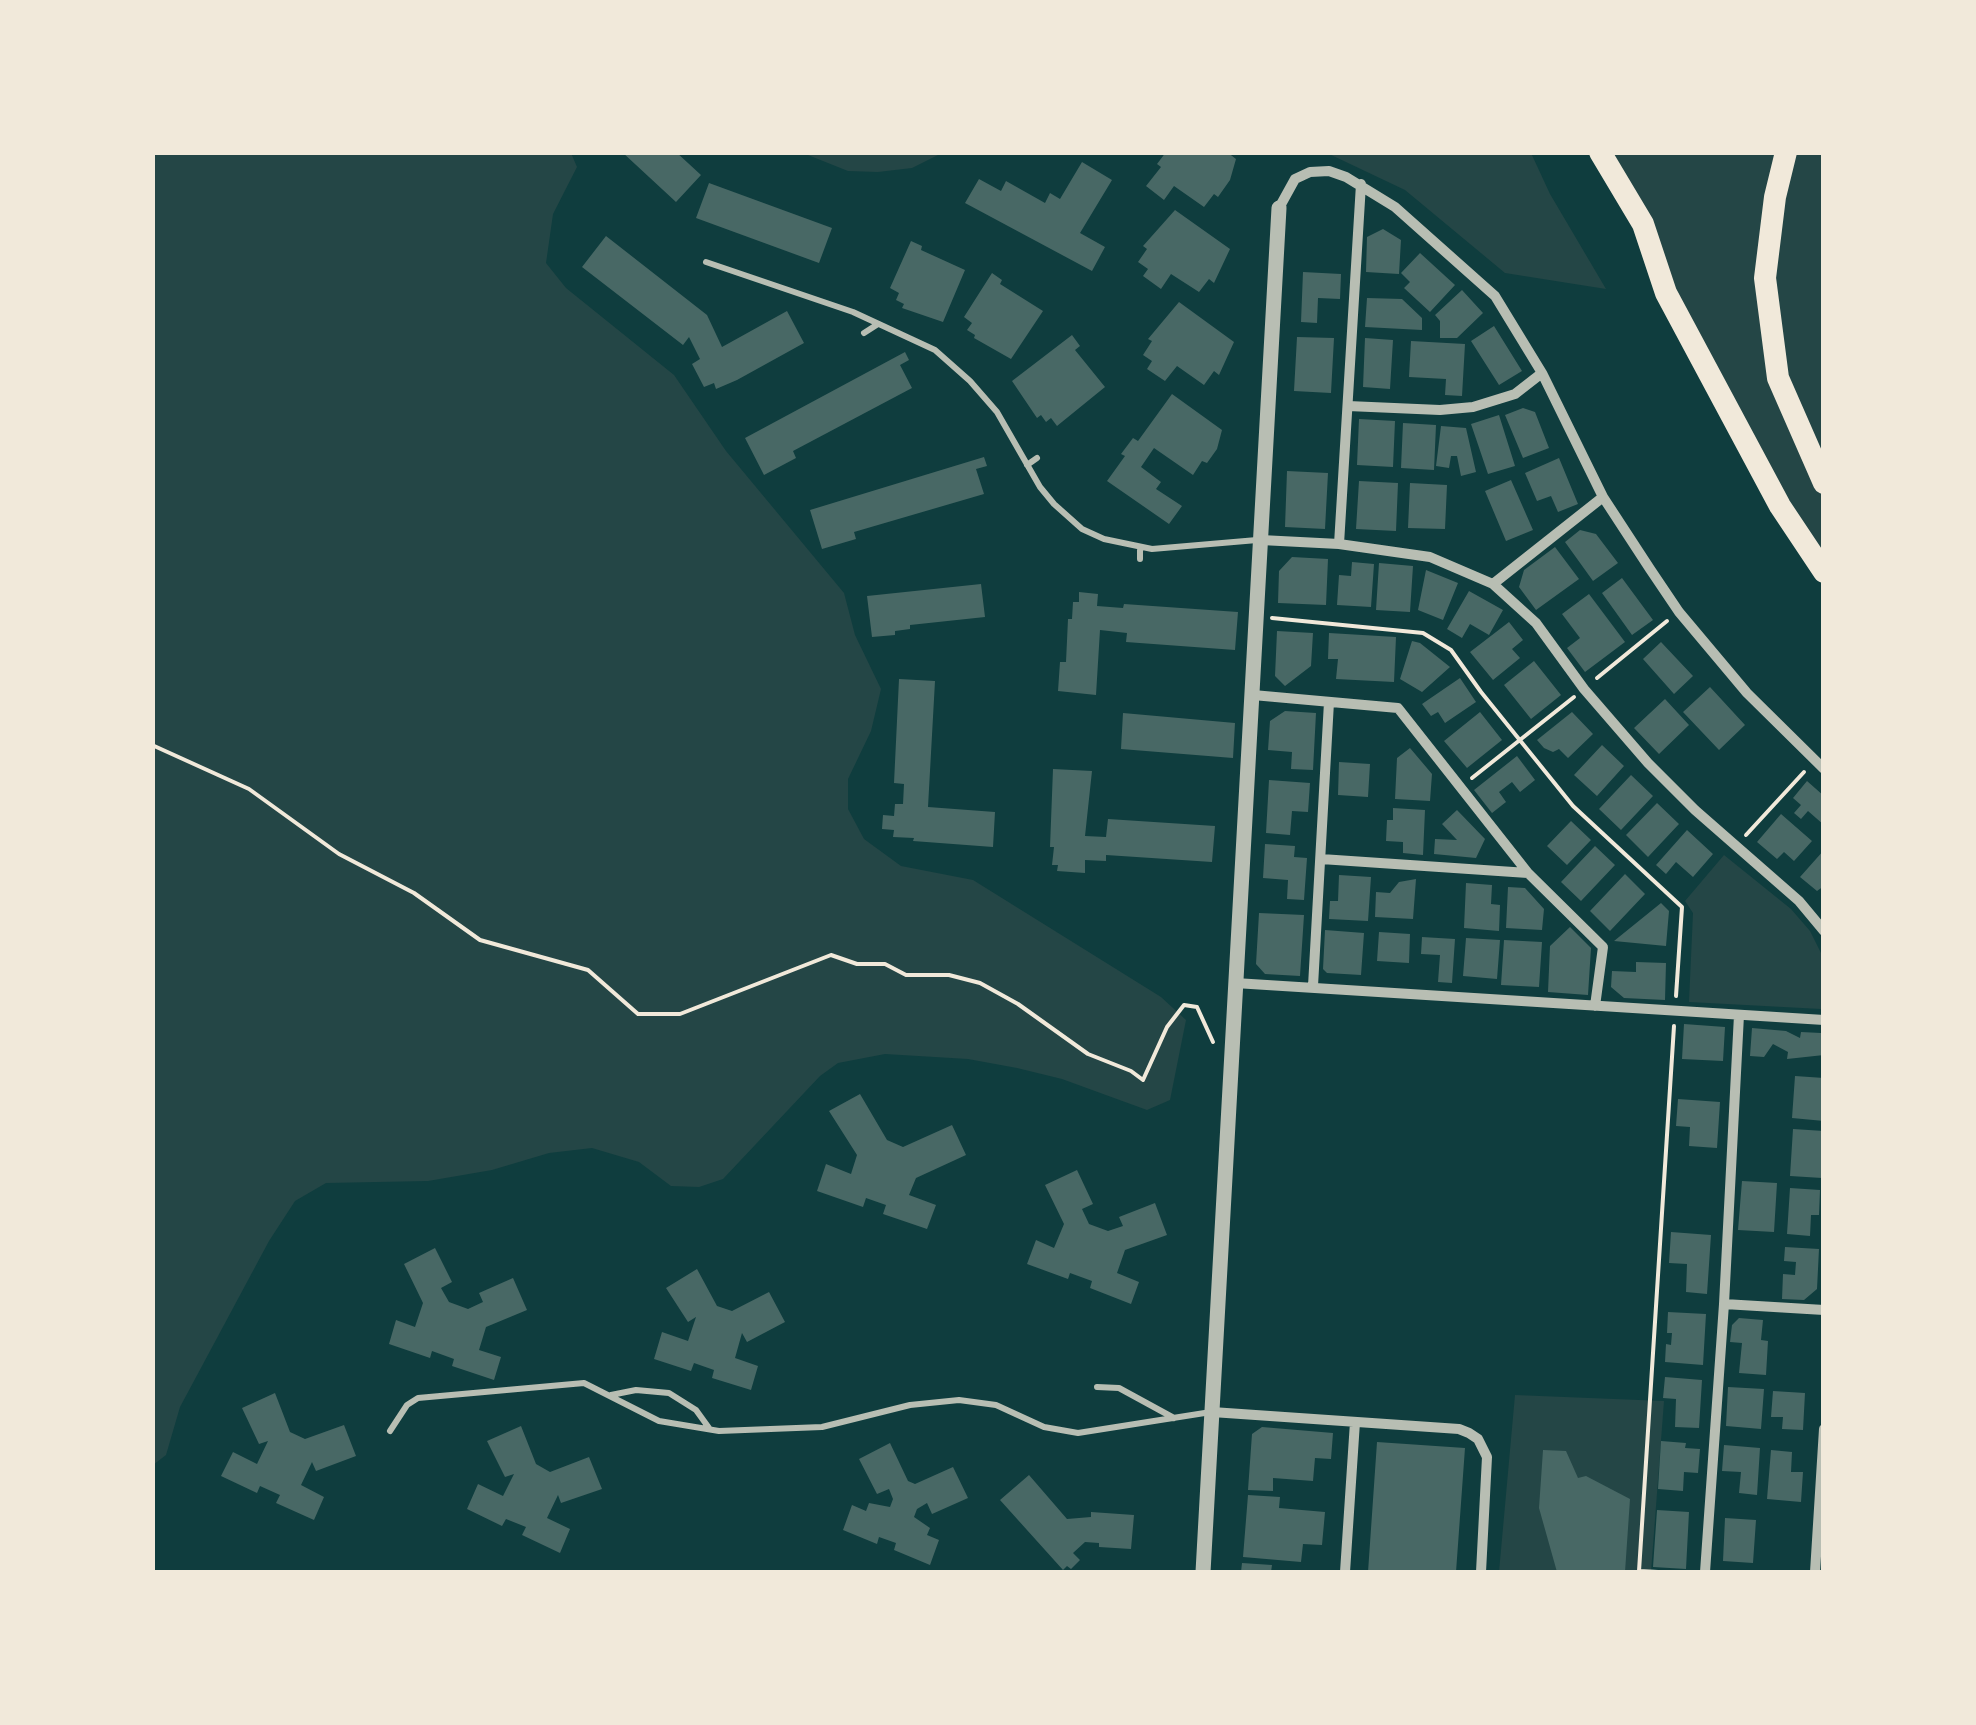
<!DOCTYPE html>
<html>
<head>
<meta charset="utf-8">
<style>
	body { margin:0 }
	#map { position:relative; width:1976px; height:1725px; overflow:hidden; background:#0f3d3e; font-family:Inter,sans-serif }
	canvas { display:block }
	.frame { position:absolute; inset:0; border:155px solid #f1e9da; pointer-events:none }
</style>
</head>
<body>
<div id="map">
<canvas width="1976" height="1725"></canvas>
<div class="frame"></div>
</div>
<script>
const ctx = document.querySelector('canvas').getContext('2d');
ctx.lineJoin = 'round';
function paint(path, color) { ctx.fillStyle = color; ctx.fill(path, 'evenodd'); }
const poly = rows => new Path2D(rows.map(r => 'M' + r).join(''));
function strokePath(path, color, width, dash) { ctx.strokeStyle = color; ctx.lineWidth = width; ctx.lineCap = dash ? 'butt' : 'round'; ctx.setLineDash(dash || []); ctx.stroke(path); }
paint(poly([
	[153,153,571,153,577,167,553,214,546,263,566,288,674,375,726,451,844,593,855,635,881,689,871,731,848,779,848,809,864,839,901,866,973,880,1161,997,1186,1020,1170,1100,1147,1110,1062,1079,1017,1068,968,1059,885,1054,838,1063,820,1076,723,1179,699,1187,671,1186,639,1162,592,1148,549,1153,492,1170,428,1181,326,1183,295,1201,269,1241,180,1407,166,1455,153,1465],
	[803,153,942,153,912,168,878,172,848,171],
	[1327,153,1531,153,1550,194,1606,289,1505,273,1405,190],
	[1600,153,1823,153,1823,572],
	[1724,855,1791,909,1810,931,1823,957,1823,1007,1821,1009,1689,1002,1693,913,1685,901],
	[1515,1395,1664,1401,1651,1572,1499,1572]
]), '#244646');
paint(poly([
	[622,152,676,152,701,175,676,202],
	[1166,152,1227,152,1236,159,1230,180,1218,197,1214,194,1204,207,1174,186,1164,200,1146,186,1161,167,1157,164],
	[1082,162,1112,180,1080,233,1105,247,1092,271,965,203,979,179,1001,191,1006,181,1045,203,1050,193,1060,199],
	[709,183,832,228,819,263,696,218],
	[1175,210,1230,249,1214,283,1209,279,1199,292,1171,274,1161,289,1143,276,1148,269,1138,262,1147,249,1143,246],
	[1383,229,1401,240,1399,274,1366,272,1367,237],
	[606,236,707,315,722,347,787,311,804,343,737,380,716,389,714,383,704,387,692,364,700,359,689,337,683,345,582,267],
	[911,241,922,246,921,250,965,270,943,322,902,308,904,304,896,300,899,293,890,288],
	[1420,253,1455,285,1430,312,1404,288,1410,282,1401,273],
	[1303,272,1341,274,1340,299,1318,298,1317,323,1301,322],
	[992,273,1002,280,1000,284,1043,311,1011,359,974,338,975,335,967,330,972,323,964,317],
	[1462,290,1483,313,1457,338,1440,338,1440,321,1435,315],
	[1367,298,1402,299,1422,318,1422,330,1365,327],
	[1179,302,1234,342,1219,375,1214,371,1204,385,1177,366,1165,381,1147,369,1152,361,1143,355,1152,341,1148,339],
	[1494,326,1522,371,1499,385,1471,341],
	[1072,335,1080,346,1075,350,1105,387,1057,426,1051,418,1046,422,1041,415,1037,418,1012,381],
	[1297,337,1334,338,1331,393,1294,391],
	[1365,338,1393,340,1390,389,1363,387],
	[1411,341,1465,344,1462,396,1445,395,1446,379,1409,377],
	[905,352,909,360,900,365,912,388,793,451,796,458,764,475,745,438],
	[1172,394,1222,430,1217,449,1207,463,1202,461,1193,475,1154,448,1141,467,1161,482,1156,489,1182,506,1169,524,1107,481,1125,456,1121,454,1133,438,1138,441],
	[1523,408,1535,412,1549,448,1523,458,1505,415],
	[1499,415,1515,466,1488,474,1471,424],
	[1359,419,1395,421,1393,467,1357,465],
	[1403,423,1436,425,1434,470,1401,468],
	[1441,426,1466,428,1476,472,1461,476,1457,456,1451,456,1449,468,1436,466],
	[984,457,987,466,976,469,984,494,854,532,856,539,822,549,810,510],
	[1559,458,1578,504,1558,512,1551,496,1537,501,1525,473],
	[1287,471,1328,473,1325,529,1285,527],
	[1511,480,1533,530,1506,541,1485,491],
	[1359,481,1398,483,1396,531,1356,529],
	[1410,483,1447,485,1445,529,1408,528],
	[1580,530,1596,534,1618,563,1593,581,1565,542],
	[1555,547,1579,579,1536,610,1519,587,1524,570],
	[1292,557,1328,559,1326,605,1278,603,1279,571],
	[1352,562,1374,564,1371,607,1337,605,1339,575,1351,576],
	[1379,563,1413,566,1410,612,1376,610],
	[1426,570,1458,583,1443,620,1418,610],
	[1622,578,1653,620,1632,635,1602,593],
	[981,584,985,617,910,625,910,629,895,631,895,635,872,637,867,596],
	[1469,591,1503,610,1489,635,1470,624,1462,638,1447,629],
	[1079,592,1098,594,1097,606,1123,608,1124,604,1238,612,1235,650,1126,642,1127,633,1100,630,1096,695,1058,691,1060,662,1066,662,1068,619,1072,619,1073,602,1079,602],
	[1589,594,1625,642,1585,672,1567,648,1580,638,1562,614],
	[1509,622,1523,640,1512,649,1520,658,1493,680,1470,652],
	[1277,631,1313,633,1311,666,1285,686,1275,676],
	[1329,633,1396,637,1394,682,1336,679,1338,659,1328,659],
	[1412,641,1420,643,1450,667,1422,692,1400,679],
	[1661,642,1693,676,1674,694,1643,659],
	[1534,661,1561,695,1531,719,1504,685],
	[1460,678,1476,702,1445,723,1438,712,1431,716,1422,704],
	[899,679,935,681,928,807,995,812,993,847,913,841,914,838,893,837,894,830,882,829,883,815,894,816,895,804,903,804,904,784,894,783],
	[1710,687,1745,725,1719,750,1683,712],
	[1665,699,1689,725,1659,754,1634,728],
	[1285,711,1316,713,1313,770,1291,769,1292,752,1268,750,1270,721],
	[1480,712,1502,740,1467,768,1444,741],
	[1572,712,1593,734,1568,758,1559,749,1553,752,1544,748,1537,740],
	[1123,713,1235,723,1233,758,1121,749],
	[1602,745,1624,766,1597,796,1574,775],
	[1410,748,1432,774,1430,801,1395,799,1397,758],
	[1517,756,1535,780,1520,792,1512,782,1499,792,1506,802,1492,813,1474,790],
	[1339,762,1370,764,1368,797,1338,795],
	[1053,769,1092,771,1085,836,1106,837,1108,819,1215,826,1212,862,1106,855,1106,861,1085,860,1085,873,1057,871,1058,865,1052,865,1054,847,1050,847],
	[1631,775,1653,796,1621,830,1599,809],
	[1269,780,1310,783,1308,812,1292,811,1290,835,1266,833],
	[1807,781,1824,796,1824,825,1808,811,1801,819,1794,813,1801,805,1793,798],
	[1657,803,1679,824,1648,857,1626,835],
	[1393,808,1425,810,1423,855,1403,853,1403,842,1386,841,1387,820,1393,820],
	[1457,810,1485,839,1476,858,1434,854,1435,839,1457,840,1442,824],
	[1781,814,1812,841,1794,861,1784,852,1777,859,1757,842],
	[1571,821,1591,840,1567,865,1547,846],
	[1687,830,1713,854,1693,877,1676,862,1666,874,1656,865],
	[1265,844,1295,846,1294,857,1307,858,1304,900,1287,899,1288,880,1263,878],
	[1595,846,1615,865,1581,901,1561,882],
	[1824,850,1824,886,1817,891,1800,877],
	[1625,874,1645,894,1610,931,1590,911],
	[1339,875,1371,877,1368,921,1329,919,1330,901,1338,901],
	[1416,879,1413,919,1375,917,1376,892,1390,893,1399,882],
	[1466,883,1492,885,1491,904,1500,905,1499,931,1464,928],
	[1508,887,1525,888,1544,909,1542,930,1506,928],
	[1661,903,1669,911,1666,946,1614,941],
	[1259,913,1304,915,1300,976,1265,974,1256,964],
	[1570,927,1591,948,1588,995,1548,992,1550,946],
	[1325,930,1364,933,1361,975,1327,973,1323,969],
	[1379,932,1410,934,1409,963,1377,961],
	[1422,937,1455,939,1452,983,1438,982,1440,955,1421,954],
	[1466,938,1500,940,1497,979,1463,976],
	[1504,940,1542,942,1539,987,1501,985],
	[1636,962,1666,963,1665,1000,1624,998,1611,987,1612,971,1636,972],
	[1684,1024,1725,1027,1723,1061,1682,1059],
	[1752,1028,1786,1031,1800,1038,1801,1032,1821,1033,1824,1055,1787,1059,1788,1052,1773,1044,1764,1057,1750,1056],
	[1795,1076,1824,1078,1824,1121,1792,1118],
	[860,1094,887,1140,903,1147,952,1125,966,1155,916,1178,909,1195,936,1205,927,1229,883,1214,886,1205,866,1198,863,1207,817,1191,826,1164,851,1174,857,1155,829,1111],
	[1678,1099,1720,1102,1717,1148,1689,1146,1690,1127,1676,1126],
	[1793,1129,1824,1131,1822,1178,1790,1176],
	[1077,1170,1093,1204,1082,1209,1089,1224,1108,1231,1123,1226,1119,1217,1155,1203,1167,1235,1125,1250,1117,1273,1139,1282,1131,1304,1090,1288,1092,1281,1070,1273,1068,1279,1027,1264,1036,1240,1054,1248,1064,1224,1045,1185],
	[1742,1181,1777,1183,1774,1232,1738,1230],
	[1790,1188,1820,1190,1819,1215,1811,1215,1810,1236,1787,1234],
	[1671,1232,1711,1235,1707,1294,1686,1292,1687,1264,1669,1263],
	[1785,1247,1819,1249,1817,1289,1804,1300,1782,1299,1783,1274,1795,1275,1796,1262,1784,1261],
	[435,1248,452,1282,441,1288,449,1302,468,1309,483,1302,479,1293,513,1278,527,1310,486,1327,479,1350,501,1357,494,1380,452,1366,454,1359,432,1351,430,1358,389,1344,396,1320,415,1327,423,1303,404,1264],
	[697,1269,717,1306,732,1311,769,1292,785,1322,747,1342,742,1333,735,1358,758,1366,751,1390,712,1378,714,1370,694,1363,691,1371,654,1359,662,1332,688,1341,696,1317,688,1322,666,1288],
	[1668,1312,1706,1314,1703,1365,1665,1362,1666,1344,1671,1345,1672,1333,1667,1333],
	[1739,1318,1763,1320,1761,1340,1768,1341,1766,1375,1739,1373,1742,1343,1730,1342,1732,1325],
	[1665,1377,1702,1380,1699,1428,1675,1427,1676,1399,1663,1398],
	[1728,1387,1764,1389,1761,1429,1726,1426],
	[1773,1391,1805,1393,1803,1430,1782,1429,1783,1417,1771,1417],
	[275,1393,290,1432,305,1439,344,1425,356,1456,316,1471,312,1462,301,1485,324,1497,314,1520,276,1503,280,1495,260,1486,257,1493,221,1476,233,1452,257,1464,268,1441,259,1444,242,1408],
	[521,1426,536,1464,550,1472,589,1457,602,1489,561,1503,558,1495,547,1518,570,1529,560,1553,522,1535,526,1527,506,1519,502,1526,467,1509,478,1484,503,1496,514,1474,505,1477,487,1441],
	[1262,1427,1333,1433,1331,1459,1315,1458,1313,1481,1273,1478,1273,1491,1248,1490,1252,1434],
	[1661,1441,1686,1443,1685,1448,1700,1449,1698,1473,1684,1472,1683,1491,1658,1489],
	[1377,1442,1465,1448,1456,1572,1368,1572],
	[890,1443,908,1481,915,1484,953,1467,968,1498,932,1514,927,1503,917,1509,914,1517,930,1528,927,1535,939,1540,930,1565,894,1550,896,1543,879,1537,877,1544,843,1530,852,1505,866,1511,869,1503,890,1507,893,1499,889,1489,877,1494,859,1459],
	[1724,1445,1760,1448,1757,1495,1739,1493,1741,1472,1722,1471],
	[1543,1450,1566,1451,1578,1478,1586,1476,1630,1499,1625,1572,1557,1572,1539,1508],
	[1771,1450,1792,1452,1791,1472,1803,1472,1801,1502,1767,1499],
	[1029,1475,1067,1519,1091,1517,1091,1512,1134,1515,1131,1549,1099,1547,1099,1543,1085,1542,1073,1553,1080,1560,1071,1569,1067,1566,1063,1570,1000,1500],
	[1248,1495,1280,1497,1279,1508,1325,1512,1322,1545,1303,1544,1301,1562,1243,1557],
	[1657,1510,1689,1512,1686,1569,1653,1567],
	[1725,1518,1756,1520,1753,1563,1723,1561],
	[1242,1563,1272,1565,1271,1572,1241,1572]
]), '#486865');
strokePath(poly([
	[1272,618,1423,633,1451,650,1481,692,1573,806,1682,907,1676,996],
	[1597,678,1667,621],
	[152,745,249,789,339,854,414,893,480,940,588,970,638,1014,680,1014,831,955,857,964,885,964,906,975,949,975,980,983,1018,1004,1088,1054,1131,1071,1143,1080,1167,1027,1184,1005,1197,1007,1213,1042],
	[1472,778,1574,697],
	[1746,835,1804,772],
	[1658,1572,1639,1571,1674,1026]
]), '#f1e9da', 4);
strokePath(poly([
	[706,262,853,312,935,350,970,381,997,412,1040,487,1054,504,1082,529,1104,539,1152,549,1257,540],
	[864,333,878,324],
	[1027,465,1037,458],
	[1140,559,1140,548],
	[1097,1387,1119,1388,1174,1418],
	[611,1395,636,1390,669,1393,696,1410,709,1428],
	[390,1431,407,1405,418,1398,584,1383,659,1421,719,1431,822,1427,910,1405,959,1400,996,1405,1044,1427,1078,1433,1211,1412]
]), '#b8beb3', 6);
strokePath(poly([
	[1279,208,1295,179,1310,172,1329,171,1346,177,1395,207,1495,296,1542,373,1603,497,1650,569,1679,612,1747,693,1824,769],
	[1348,406,1440,410,1473,407,1515,394,1542,373],
	[1261,540,1339,544,1430,557,1493,584,1536,623,1584,689,1648,763,1695,810,1799,901,1824,931],
	[1339,544,1361,184],
	[1493,584,1603,497],
	[1253,695,1398,708,1528,873,1603,947,1595,1006],
	[1321,859,1528,873],
	[1235,983,1824,1020],
	[1313,986,1329,702],
	[1724,1304,1824,1310],
	[1212,1412,1459,1429,1469,1433,1478,1439,1487,1457,1481,1572],
	[1345,1572,1355,1422],
	[1705,1572,1724,1304,1739,1015],
	[1815,1572,1824,1429]
]), '#b8beb3', 10);
strokePath(poly([
	[1203,1572,1279,208]
]), '#b8beb3', 15);
strokePath(poly([
	[1600,152,1643,224,1666,293,1780,506,1824,572],
	[1786,152,1775,197,1765,278,1778,378,1824,483]
]), '#f1e9da', 22);
</script>
</body>
</html>
